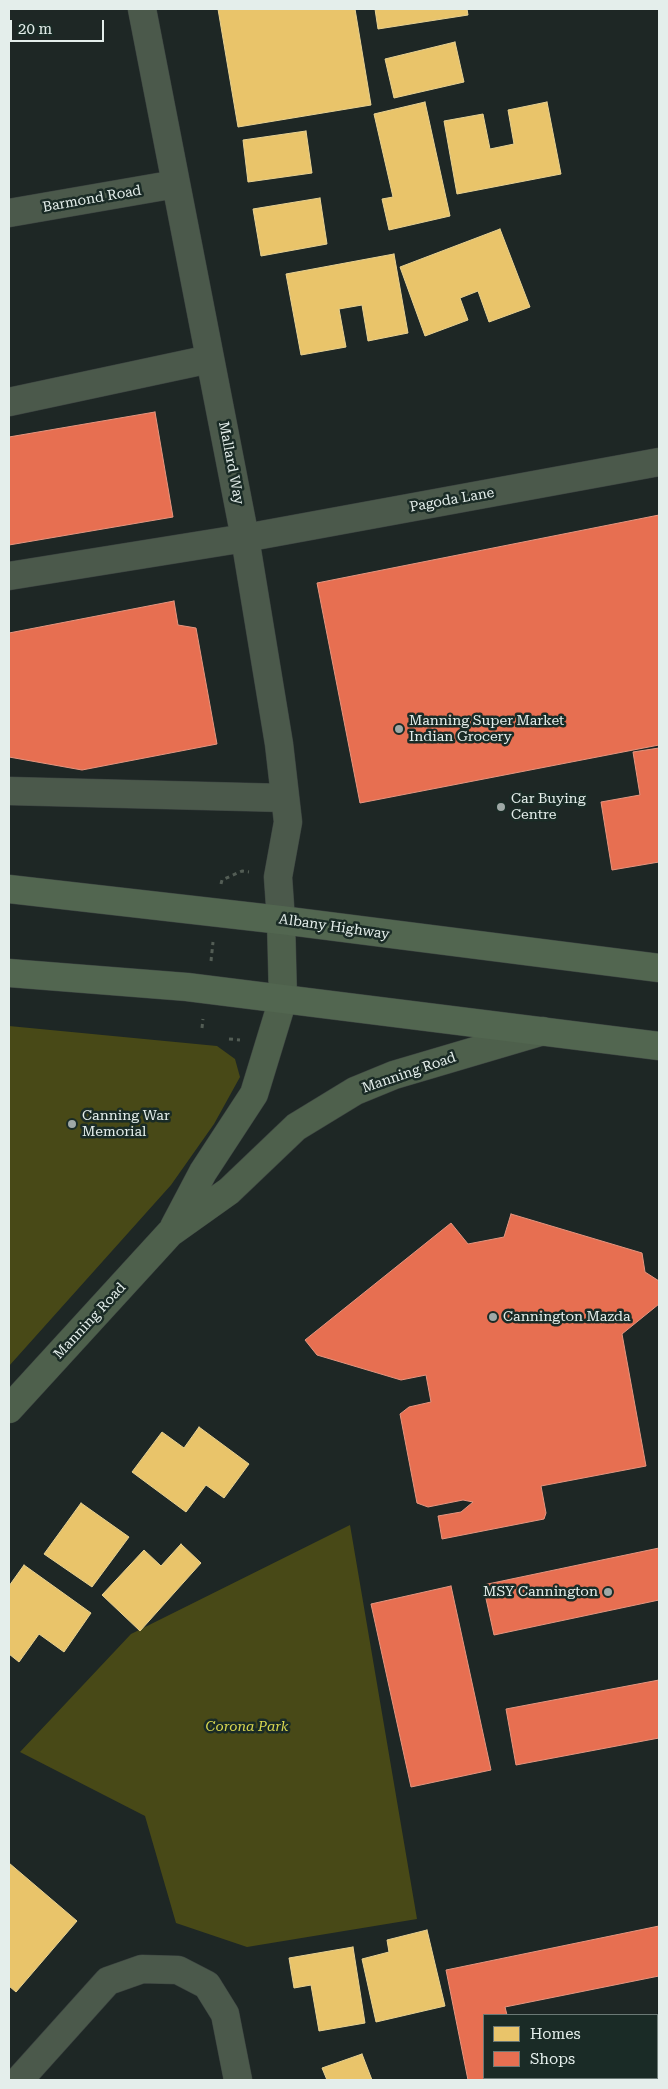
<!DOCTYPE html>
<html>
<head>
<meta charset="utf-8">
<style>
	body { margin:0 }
	#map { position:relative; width:668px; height:2089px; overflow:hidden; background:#1e2725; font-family:"Roboto Serif",serif }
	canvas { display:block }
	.frame { position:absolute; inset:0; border:10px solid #e4eeeb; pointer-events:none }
	.legend { position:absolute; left:483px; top:2014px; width:175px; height:65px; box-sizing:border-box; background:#1a2b26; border:1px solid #6b7975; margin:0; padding:6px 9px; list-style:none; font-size:15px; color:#e4eeeb }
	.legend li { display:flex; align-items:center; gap:10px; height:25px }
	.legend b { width:25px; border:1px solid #6b7975 }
	.scale { position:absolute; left:10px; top:20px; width:94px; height:22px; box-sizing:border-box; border:2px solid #e4eeeb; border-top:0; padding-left:6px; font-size:15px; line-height:18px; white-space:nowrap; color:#e4eeeb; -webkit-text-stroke:4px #1a2b26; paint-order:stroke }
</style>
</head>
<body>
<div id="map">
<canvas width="668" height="2089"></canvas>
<div class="frame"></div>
<ul class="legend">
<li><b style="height:14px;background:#e9c46a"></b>Homes</li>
<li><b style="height:14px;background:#e76f51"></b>Shops</li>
</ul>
<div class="scale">20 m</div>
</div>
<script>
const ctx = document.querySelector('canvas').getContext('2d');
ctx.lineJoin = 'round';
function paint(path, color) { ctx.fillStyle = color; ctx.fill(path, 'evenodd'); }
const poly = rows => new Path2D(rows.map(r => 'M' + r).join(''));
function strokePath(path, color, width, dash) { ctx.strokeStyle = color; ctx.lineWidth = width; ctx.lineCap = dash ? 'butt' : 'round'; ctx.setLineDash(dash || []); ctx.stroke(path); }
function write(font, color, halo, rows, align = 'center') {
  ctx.font = font + ' "Roboto Serif",serif'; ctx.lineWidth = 5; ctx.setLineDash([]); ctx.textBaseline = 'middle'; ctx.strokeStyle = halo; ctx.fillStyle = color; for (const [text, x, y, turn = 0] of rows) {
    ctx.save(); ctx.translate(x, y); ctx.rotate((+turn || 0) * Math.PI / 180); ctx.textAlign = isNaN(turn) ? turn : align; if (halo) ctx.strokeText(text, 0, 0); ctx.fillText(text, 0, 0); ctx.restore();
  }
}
paint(poly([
	[9,1026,217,1046,235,1059,240,1077,214,1124,171,1185,9,1366],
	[350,1525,417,1919,247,1947,176,1923,145,1816,20,1752,131,1634]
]), '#484917');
const homes = poly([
	[218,9,355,9,371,105,238,127,218,9],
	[375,9,467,9,468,15,378,29,375,9],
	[455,42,464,82,394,98,385,59,455,42],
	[425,102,450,216,389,230,382,199,393,197,374,114,425,102],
	[547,102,561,174,457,194,444,121,483,114,490,149,514,144,508,110,547,102],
	[306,131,312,173,248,182,243,140,306,131],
	[320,198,327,244,261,256,253,209,320,198],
	[500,229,530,307,489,322,478,291,460,298,468,320,425,336,400,267,500,229],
	[394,254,408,333,368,341,362,305,339,309,346,347,301,355,286,274,394,254],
	[199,1427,249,1464,224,1498,206,1485,186,1512,132,1472,162,1432,184,1448,199,1427],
	[81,1503,129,1537,92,1587,44,1554,81,1503],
	[181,1544,201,1563,140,1631,102,1595,144,1550,161,1566,181,1544],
	[24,1565,91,1613,64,1652,39,1634,19,1662,9,1654,9,1586,24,1565],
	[9,1863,77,1921,16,1992,9,1986,9,1863],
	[427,1930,445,2006,376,2022,362,1959,389,1952,387,1940,427,1930],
	[353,1947,365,2023,319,2031,311,1985,294,1988,289,1958,353,1947],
	[362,2054,372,2080,327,2080,322,2068,362,2054]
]);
paint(homes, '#e9c46a');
strokePath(homes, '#e8d191', 1);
const shops = poly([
	[155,412,173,517,9,545,9,437,155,412],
	[659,515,659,745,360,803,317,583,659,515],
	[174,601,178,625,196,628,217,744,82,770,9,757,9,633,174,601],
	[659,748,659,862,612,870,601,802,640,795,633,752,659,748],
	[511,1214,642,1253,645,1272,659,1281,659,1304,622,1334,646,1466,541,1486,546,1513,544,1519,442,1539,438,1516,461,1512,473,1502,463,1500,428,1507,417,1503,400,1414,409,1407,431,1402,426,1375,401,1380,317,1355,305,1340,451,1223,468,1244,504,1237,511,1214],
	[659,1548,659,1600,494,1635,483,1585,659,1548],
	[451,1586,491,1770,411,1787,371,1604,451,1586],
	[659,1680,659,1738,516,1765,506,1709,659,1680],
	[659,1926,659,1976,505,2007,507,2015,484,2015,484,2078,519,2078,519,2080,468,2080,446,1970,659,1926],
	[657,2072,659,2072,659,2080,618,2080,657,2078,657,2072]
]);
paint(shops, '#e76f51');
strokePath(shops, '#e6957f', 1);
const minor = poly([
	[142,9,245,538,279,744,288,822,278,877,281,920],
	[9,213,176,184],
	[9,402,210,359],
	[9,576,245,538,659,462],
	[9,791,285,798],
	[19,2080,108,1981,142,1969,178,1970,207,1985,225,2014,238,2080]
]);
const major = poly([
	[174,1227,203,1172,254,1094,283,999,281,920],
	[9,1409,170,1233,229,1191,296,1127,355,1091,394,1075,543,1031]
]);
const highway = poly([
	[9,889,281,920,659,968],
	[9,973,187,987,659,1046]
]);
strokePath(minor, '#3b4240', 29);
strokePath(major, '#3b4240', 29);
strokePath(highway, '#3b4240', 29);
strokePath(poly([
	[221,884,222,880,242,871,249,872],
	[211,961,213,942],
	[202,1028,203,1019],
	[229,1039,240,1040]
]), '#535d55', 3, [4, 4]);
strokePath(minor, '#4b594b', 28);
strokePath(major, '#4e604c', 28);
strokePath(highway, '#526650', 28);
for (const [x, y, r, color] of [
	[399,729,5,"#9fa8a6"],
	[501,807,5,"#9fa8a6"],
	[72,1124,5,"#9fa8a6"],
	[493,1317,5,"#9fa8a6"],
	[608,1592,5,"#9fa8a6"]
]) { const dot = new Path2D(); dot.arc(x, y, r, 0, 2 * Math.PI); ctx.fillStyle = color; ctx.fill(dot); strokePath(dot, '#1a2b26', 2); }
write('14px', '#e4eeeb', '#1a2b26', [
	["Barmond Road",92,199,-10],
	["Mallard Way",231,463,79],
	["Pagoda Lane",452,500,-10],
	["Albany Highway",334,927,8],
	["Manning Road",409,1073,-19],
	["Manning Road",90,1321,-47]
]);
write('14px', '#e4eeeb', '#1a2b26', [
	["Manning Super Market",409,721],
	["Indian Grocery",409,737],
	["Car Buying",511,799],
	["Centre",511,815],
	["Canning War",82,1116],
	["Memorial",82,1132],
	["Cannington Mazda",503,1317],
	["MSY Cannington",598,1592,"right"]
], 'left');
write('italic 14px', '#d9d750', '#1a2b26', [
	["Corona Park",247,1727]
]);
</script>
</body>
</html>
